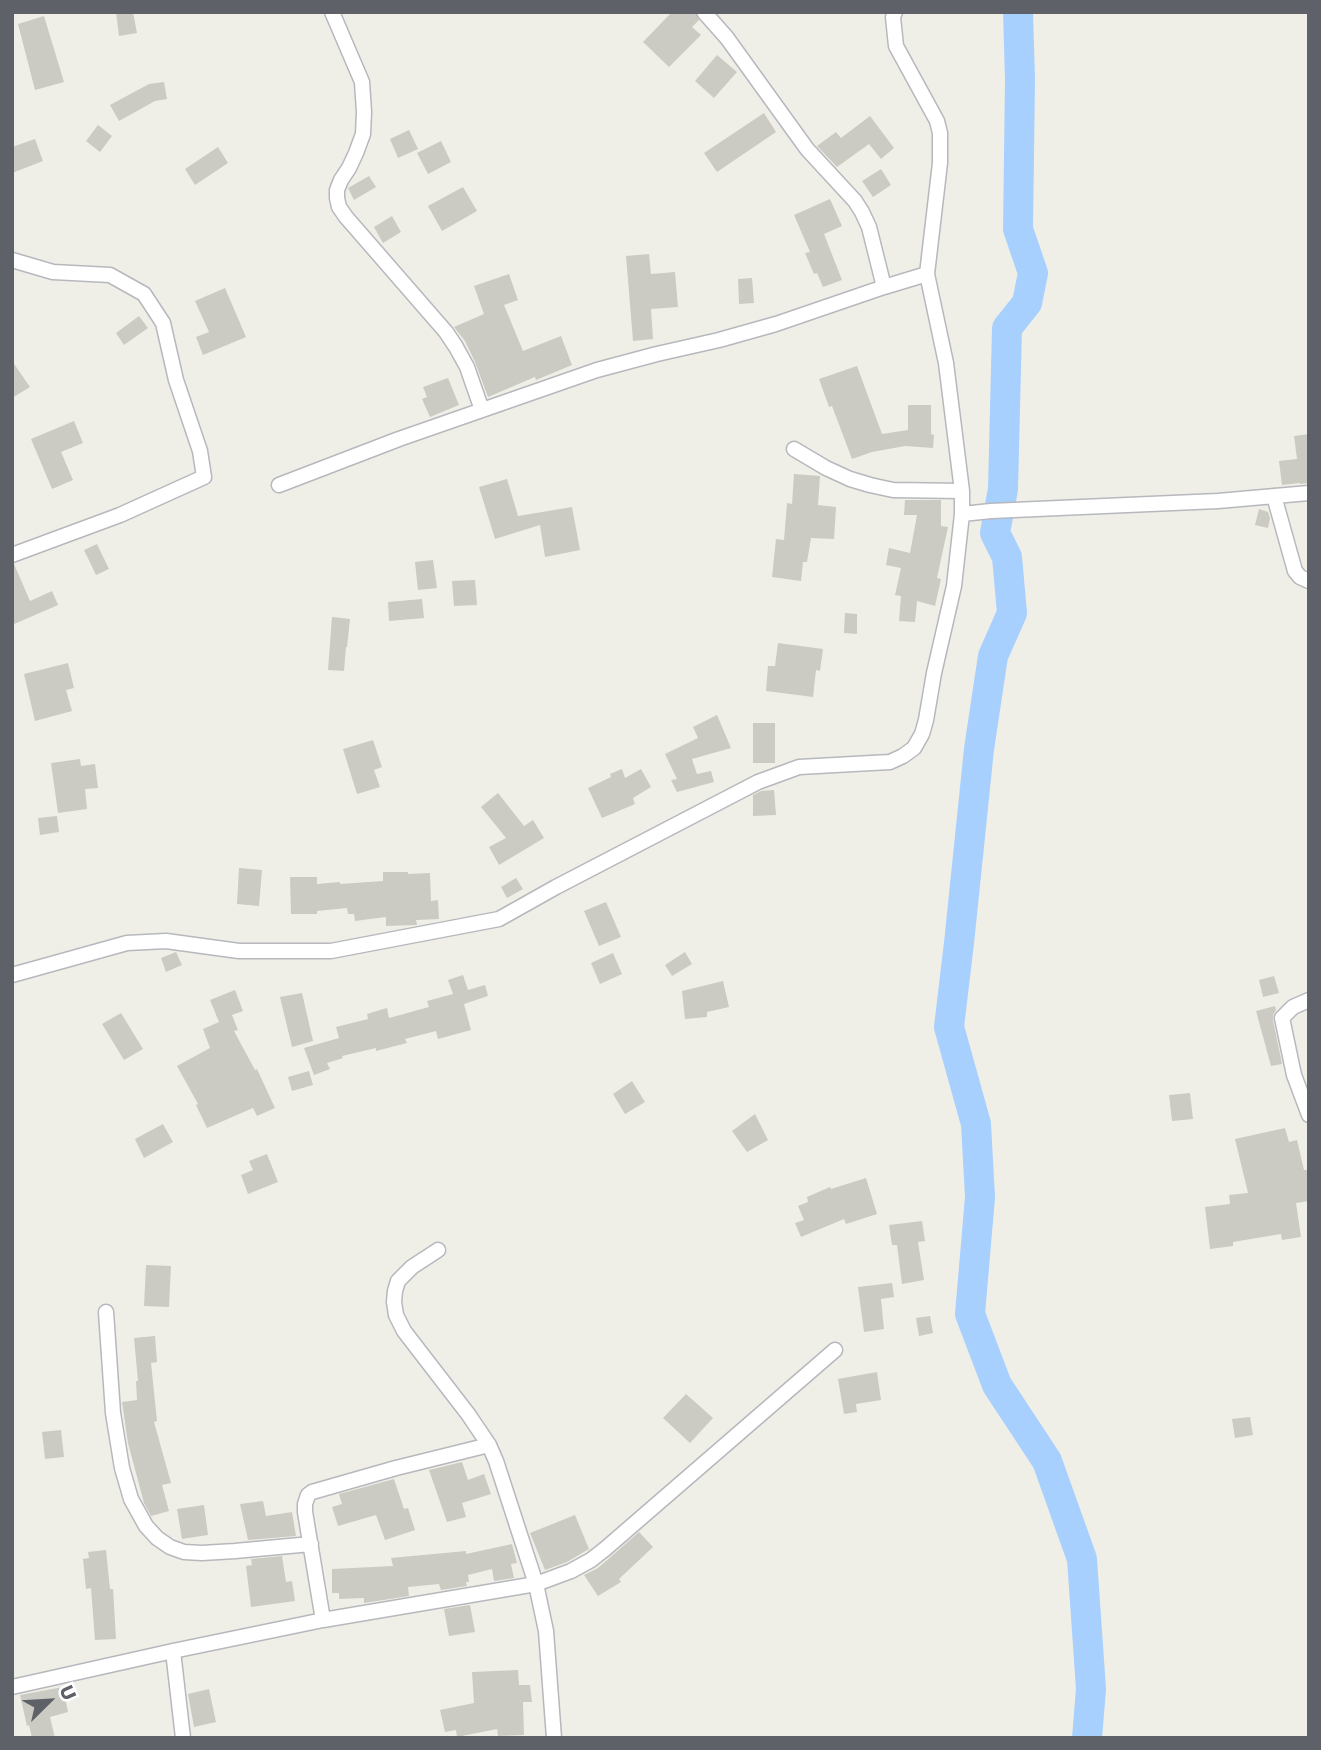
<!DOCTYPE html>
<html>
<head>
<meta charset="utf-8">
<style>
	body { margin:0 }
	#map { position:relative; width:1321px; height:1750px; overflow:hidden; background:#f0efe7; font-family:"Golos Text",sans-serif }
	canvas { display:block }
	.frame { position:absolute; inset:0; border:14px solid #5e6167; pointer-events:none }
	.north { position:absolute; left:14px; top:1666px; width:70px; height:70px; -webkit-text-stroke:5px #fff; paint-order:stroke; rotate:66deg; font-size:19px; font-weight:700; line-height:28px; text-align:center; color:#5e6167 }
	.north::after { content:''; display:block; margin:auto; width:24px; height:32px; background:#5e6167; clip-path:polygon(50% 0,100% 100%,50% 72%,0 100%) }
</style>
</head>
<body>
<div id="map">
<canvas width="1321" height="1750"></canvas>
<div class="frame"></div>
<div class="north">U</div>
</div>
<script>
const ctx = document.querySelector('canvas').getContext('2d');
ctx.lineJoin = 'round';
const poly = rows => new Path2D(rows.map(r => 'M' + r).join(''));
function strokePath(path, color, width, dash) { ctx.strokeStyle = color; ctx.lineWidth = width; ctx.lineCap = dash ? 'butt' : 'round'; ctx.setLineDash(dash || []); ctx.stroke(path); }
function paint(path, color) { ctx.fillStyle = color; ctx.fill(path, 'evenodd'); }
strokePath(poly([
	[1018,12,1020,79,1018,229,1033,273,1027,303,1007,328,1003,489,995,533,1007,557,1012,613,993,656,979,749,959,943,949,1027,976,1124,980,1197,970,1314,997,1385,1047,1461,1082,1559,1091,1689,1087,1738]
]), '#a8d0ff', 30);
paint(poly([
	[116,12,133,12,137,33,119,36],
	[672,12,695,12,699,20,692,27,701,35,669,67,643,42],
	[44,16,64,82,35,90,18,24],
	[717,55,737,72,714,98,695,81],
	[164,82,167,99,155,101,119,121,110,105,149,84],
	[764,113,776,132,717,172,704,153],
	[870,116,894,148,881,159,869,144,837,167,817,146,836,132,841,138],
	[98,125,112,136,100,152,86,141],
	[409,130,418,149,398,158,390,139],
	[35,139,43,161,12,173,12,147],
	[441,141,451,162,428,174,417,153],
	[218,147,228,163,195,185,185,169],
	[881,169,891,185,873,197,862,181],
	[369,176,376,187,354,200,348,188],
	[463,187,477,211,442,231,428,206],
	[830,199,842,226,824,234,842,280,823,287,817,273,814,274,805,253,810,252,794,215],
	[392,216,401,232,383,243,374,227],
	[649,254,651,274,675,272,678,307,651,309,653,339,633,341,626,256],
	[509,274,518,300,504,305,523,351,561,336,572,365,536,380,535,377,488,397,475,362,465,341,454,327,484,314,474,286],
	[752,278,754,303,739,304,738,279],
	[225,288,246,337,203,355,196,337,209,332,195,301],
	[139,316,148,328,124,345,116,333],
	[12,361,30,387,12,398],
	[857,366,882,434,908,430,908,405,931,405,931,434,934,435,933,448,905,446,872,452,852,459,832,406,829,407,819,379],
	[448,378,459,405,430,417,422,399,427,397,423,387],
	[74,421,83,443,61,452,73,480,52,489,31,439],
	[1309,434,1309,483,1300,484,1300,483,1282,485,1279,461,1297,459,1294,436],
	[794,474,820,476,818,505,836,507,834,539,811,538,807,562,803,562,801,581,772,577,776,539,784,540,787,503,792,504],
	[507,479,518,516,572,507,580,550,545,557,540,525,495,539,479,487],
	[905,500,941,500,941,526,948,527,937,578,941,579,935,606,917,601,915,622,899,621,901,596,895,595,901,568,886,565,889,548,910,553,917,515,904,515],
	[1259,509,1268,512,1270,518,1268,528,1255,525],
	[97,544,109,569,96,575,84,550],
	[433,560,437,588,418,590,415,562],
	[12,564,14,564,30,601,52,591,58,605,12,625],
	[475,580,477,605,454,606,452,581],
	[422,599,424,618,389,621,388,602],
	[845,613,857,614,857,634,844,633],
	[332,617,350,619,347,647,346,647,344,671,328,670],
	[778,643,823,649,820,671,816,670,813,697,766,691,768,666,775,666],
	[68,663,74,688,66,690,72,711,35,721,24,674],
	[717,715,731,748,692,759,697,774,711,771,714,782,677,792,671,780,677,779,665,754,698,738,693,727],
	[753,723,775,723,775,763,753,763],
	[373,740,382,767,374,770,380,787,357,794,343,749],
	[80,759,81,766,95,764,98,788,85,789,87,809,58,813,51,763],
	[622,769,625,778,641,769,651,787,633,798,635,804,602,818,588,788,611,777,610,774],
	[774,790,776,815,753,816,753,795,761,791],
	[498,793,524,826,533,820,544,838,499,865,489,847,506,838,481,807],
	[57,816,59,832,40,835,38,818],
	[239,868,262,870,259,906,237,904],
	[383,872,408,872,408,874,430,873,431,901,438,900,439,919,416,920,417,925,415,925,386,926,386,917,355,921,354,914,348,914,347,908,317,911,317,914,291,914,290,877,317,877,317,884,340,882,340,884,383,881],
	[516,878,523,889,507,898,501,887],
	[606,902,621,937,599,946,584,911],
	[176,952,182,965,166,972,161,958],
	[685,952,692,964,672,976,665,965],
	[613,953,622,974,600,984,591,963],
	[463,975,468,990,485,985,488,996,464,1004,471,1030,438,1039,436,1031,405,1039,407,1043,376,1051,376,1048,342,1056,343,1058,327,1063,330,1069,314,1075,304,1048,339,1038,336,1027,368,1019,367,1014,387,1008,389,1018,429,1007,427,1001,453,994,448,980],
	[1274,976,1279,993,1263,997,1259,980],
	[723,981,729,1007,707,1012,707,1017,685,1019,682,991],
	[235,990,243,1011,232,1015,238,1030,234,1031,255,1070,257,1069,275,1108,257,1116,253,1108,207,1128,196,1105,198,1104,177,1066,210,1048,203,1029,219,1022,210,1000],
	[302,993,313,1041,292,1047,280,997],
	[1275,1006,1276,1010,1273,1015,1273,1020,1282,1064,1271,1066,1256,1011],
	[121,1013,143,1049,124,1060,102,1024],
	[309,1071,313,1085,292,1091,288,1077],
	[632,1081,645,1102,625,1114,613,1094],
	[1190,1093,1193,1119,1172,1121,1169,1095],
	[755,1114,768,1140,747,1152,732,1131],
	[163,1124,173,1142,144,1158,135,1139],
	[1285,1128,1289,1142,1297,1140,1304,1170,1309,1170,1309,1201,1296,1203,1301,1237,1282,1240,1281,1234,1233,1242,1233,1246,1210,1249,1205,1207,1230,1204,1229,1195,1248,1193,1235,1139],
	[267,1154,278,1182,248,1194,241,1175,253,1170,249,1161],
	[866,1178,877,1214,846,1224,844,1219,801,1237,795,1223,804,1220,798,1206,808,1202,807,1197,830,1187,831,1189],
	[922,1221,925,1241,918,1242,924,1280,902,1284,897,1245,892,1245,889,1225],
	[146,1265,171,1266,169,1307,144,1306],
	[892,1283,894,1297,881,1299,884,1329,864,1332,858,1287],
	[930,1316,933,1333,919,1336,916,1318],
	[155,1336,157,1362,151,1363,157,1421,154,1422,171,1483,162,1485,169,1511,151,1516,144,1503,128,1443,122,1402,137,1400,136,1381,138,1381,134,1338],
	[877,1372,881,1400,856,1404,857,1412,844,1414,838,1379],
	[686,1394,713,1418,690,1443,663,1418],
	[1250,1417,1253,1435,1235,1438,1232,1419],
	[61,1430,64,1457,45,1459,42,1432],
	[462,1462,468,1480,484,1474,491,1494,462,1503,466,1517,447,1522,429,1470],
	[394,1479,404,1509,408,1508,415,1530,385,1540,376,1515,338,1526,332,1507,342,1504,339,1494],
	[263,1501,266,1516,292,1512,296,1536,248,1540,240,1504],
	[204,1505,208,1535,182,1539,177,1509],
	[575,1515,589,1549,567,1562,545,1570,530,1533],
	[639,1532,653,1547,619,1579,621,1582,598,1596,584,1575,598,1568],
	[512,1544,517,1563,511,1564,514,1578,494,1581,492,1569,468,1575,469,1582,466,1582,467,1586,441,1590,439,1584,408,1587,409,1596,364,1603,364,1598,339,1599,339,1593,332,1593,332,1569,393,1566,391,1558,466,1551,466,1554],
	[106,1550,110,1589,113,1589,116,1639,95,1640,91,1588,86,1589,83,1559,89,1558,88,1552],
	[282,1556,286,1582,292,1581,295,1601,251,1607,246,1566,252,1565,251,1559],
	[470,1605,475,1632,449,1636,444,1609],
	[518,1670,519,1685,530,1685,532,1702,523,1702,524,1735,498,1736,497,1729,457,1737,456,1730,445,1732,440,1710,474,1703,472,1672],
	[63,1687,68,1712,50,1717,55,1738,32,1738,29,1725,27,1726,20,1695],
	[209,1689,216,1722,194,1727,188,1694]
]), '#cbcac3');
const street = poly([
	[332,12,362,82,364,112,363,134,356,153,349,168,341,180,337,190,337,198,339,207,346,217,446,332,456,347,467,367,482,410],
	[704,12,727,38,807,149,855,201,862,212,869,227,884,287],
	[12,260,53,272,110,275,144,294,163,323,176,380,200,451,204,477,120,515,12,555],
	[794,449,826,468,850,479,870,485,893,490,962,491],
	[279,485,399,439,597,370,657,354,719,340,776,324,884,287,927,274],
	[1274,496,1295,571,1300,577,1309,581],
	[962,514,991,511,1218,501,1309,493],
	[12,975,127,943,166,941,239,951,331,951,499,919,556,887,758,782,799,767,890,762,903,756,914,748,922,734,926,720,934,673,954,586,962,514,962,491,946,363,927,274,940,163,940,133,937,121,896,46,893,17,895,12],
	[1309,1000,1293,1007,1282,1018,1294,1075,1309,1115],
	[438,1250,412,1267,398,1281,395,1291,394,1302,396,1315,404,1331,468,1414,489,1445,496,1461,536,1584,546,1631,554,1738],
	[106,1312,113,1413,122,1468,131,1499,146,1526,157,1538,170,1547,184,1552,202,1553,235,1551,311,1544],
	[323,1620,305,1512,305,1504,308,1495,312,1492,396,1468,489,1445],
	[173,1651,183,1738],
	[12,1687,173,1651,323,1620,536,1584,571,1571,591,1560,605,1549,835,1350]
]);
strokePath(street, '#b7b8bd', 17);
strokePath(street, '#fff', 14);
</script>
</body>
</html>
